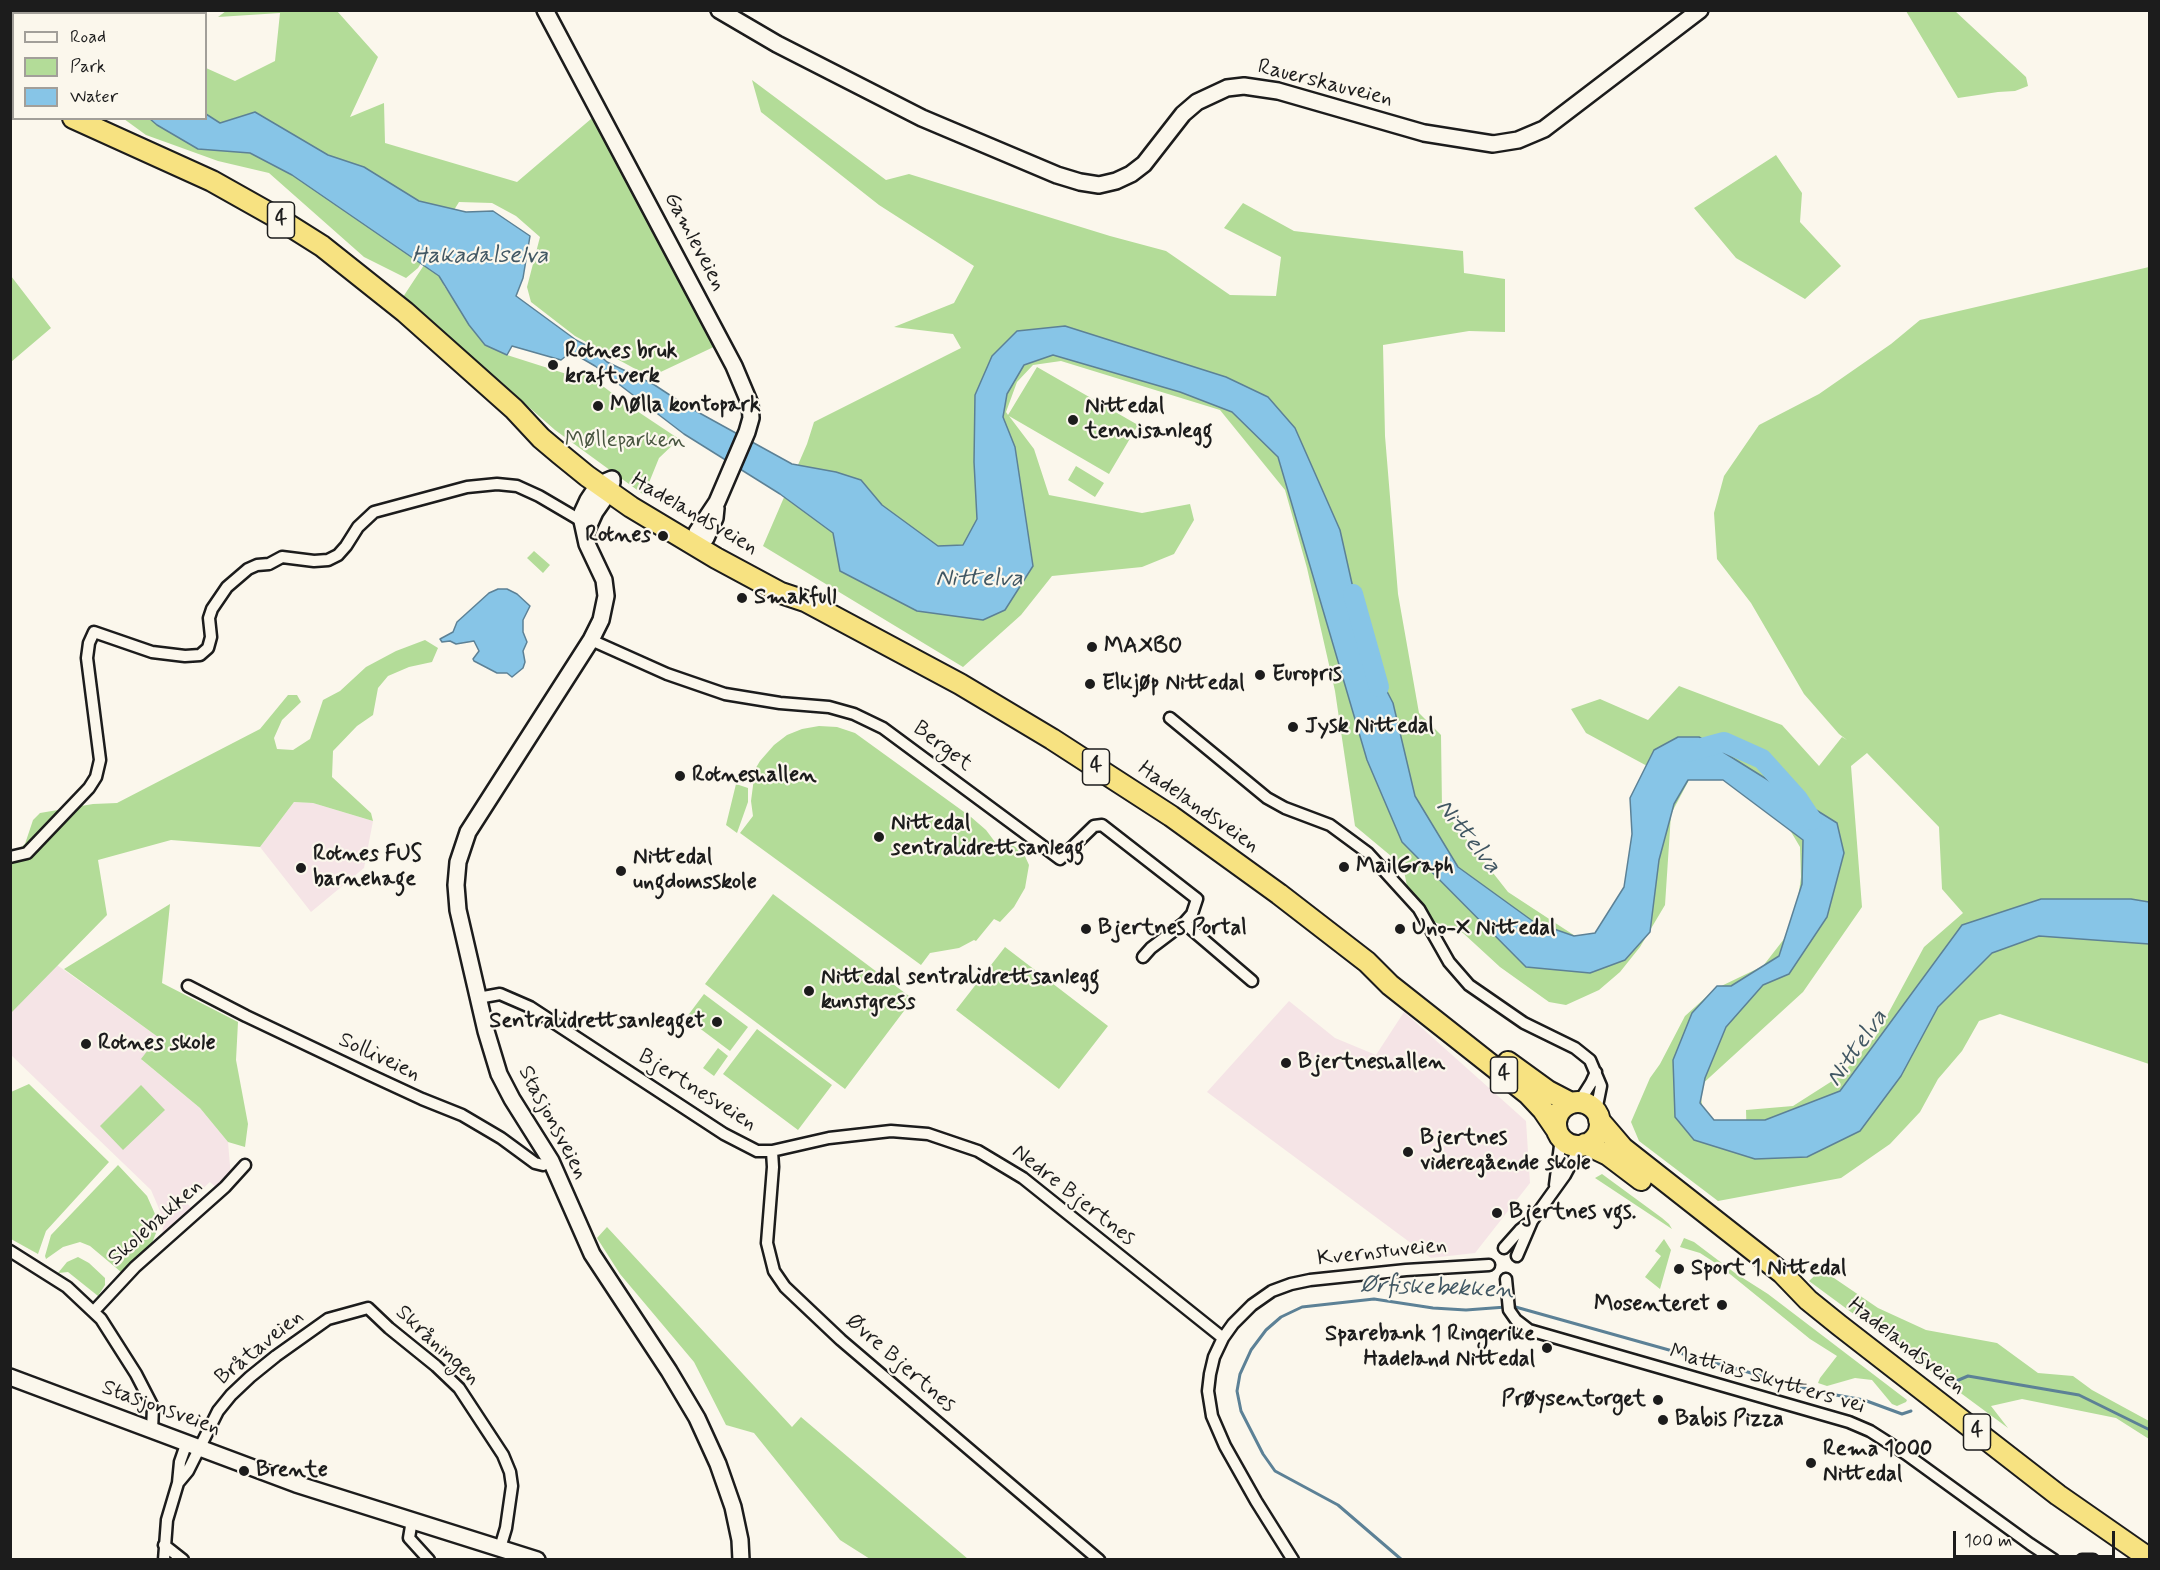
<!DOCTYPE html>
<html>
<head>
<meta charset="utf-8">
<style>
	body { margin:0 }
	#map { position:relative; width:2160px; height:1570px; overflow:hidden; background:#fbf7ec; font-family:Mynerve,sans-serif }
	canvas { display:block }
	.frame { position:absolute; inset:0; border:12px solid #1c1c1c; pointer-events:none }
	.legend { position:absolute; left:12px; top:12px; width:195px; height:108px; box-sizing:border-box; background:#fbf7ec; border:2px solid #a29f99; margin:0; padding:8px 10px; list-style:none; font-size:18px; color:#1c1c1c }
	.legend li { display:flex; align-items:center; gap:12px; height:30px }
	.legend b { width:30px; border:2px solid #a29f99 }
	.scale { position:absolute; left:1953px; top:1531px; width:162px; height:27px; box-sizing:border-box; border:3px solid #1c1c1c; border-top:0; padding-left:8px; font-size:18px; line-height:21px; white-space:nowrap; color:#1c1c1c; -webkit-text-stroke:4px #fbf7ec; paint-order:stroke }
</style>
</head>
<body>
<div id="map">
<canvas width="2160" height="1570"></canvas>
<div class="frame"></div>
<ul class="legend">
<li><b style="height:8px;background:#fbf7ec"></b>Road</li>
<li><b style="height:16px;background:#b3dc98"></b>Park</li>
<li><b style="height:16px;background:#87c5e7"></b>Water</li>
</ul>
<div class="scale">100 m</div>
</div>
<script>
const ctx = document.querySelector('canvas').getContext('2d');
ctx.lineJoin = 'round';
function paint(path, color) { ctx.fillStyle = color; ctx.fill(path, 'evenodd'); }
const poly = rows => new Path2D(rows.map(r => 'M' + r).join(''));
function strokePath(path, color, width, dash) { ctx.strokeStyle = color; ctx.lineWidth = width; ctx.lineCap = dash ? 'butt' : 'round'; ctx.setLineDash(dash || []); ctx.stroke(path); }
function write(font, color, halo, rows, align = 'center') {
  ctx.font = font + ' Mynerve,sans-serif'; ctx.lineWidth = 4.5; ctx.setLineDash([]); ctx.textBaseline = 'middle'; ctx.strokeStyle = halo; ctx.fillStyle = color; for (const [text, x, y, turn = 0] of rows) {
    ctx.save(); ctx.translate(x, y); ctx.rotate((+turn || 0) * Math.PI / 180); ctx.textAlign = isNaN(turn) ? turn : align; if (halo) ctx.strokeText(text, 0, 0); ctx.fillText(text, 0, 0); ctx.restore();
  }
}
paint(poly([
	[294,802,313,803,373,821,364,868,311,912,260,847],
	[57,965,158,1037,142,1060,200,1108,228,1142,231,1177,219,1190,210,1182,187,1203,194,1211,162,1236,163,1225,160,1211,151,1190,11,1055,10,1013],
	[1289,1001,1335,1038,1376,1055,1404,1012,1526,1121,1530,1183,1475,1253,1431,1258,1207,1092]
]), '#f5e4e6');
paint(poly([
	[226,11,337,11,378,57,350,117,384,103,385,143,517,182,598,113,720,344,650,377,575,336,531,302,527,287,540,237,516,216,492,203,459,202,418,268,406,278,364,257,269,173,218,161,146,135,124,119,206,118,206,68,235,81,275,61,280,13,218,17],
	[1906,11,1955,11,2026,77,2028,86,2015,91,1998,92,1958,98],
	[752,80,886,180,909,174,1110,236,1166,251,1230,295,1276,296,1281,257,1224,228,1243,203,1294,231,1463,251,1464,273,1505,279,1505,332,1469,331,1383,345,1385,436,1398,594,1419,713,1441,735,1442,808,1508,892,1592,947,1635,912,1649,767,1586,733,1571,709,1600,699,1648,720,1679,686,1782,725,1819,766,1842,737,1847,740,1839,734,1804,694,1751,603,1717,559,1714,513,1724,476,1759,425,1819,394,1891,344,1920,320,2149,267,2149,1064,2000,1014,1979,1021,1962,1051,1938,1079,1920,1112,1890,1144,1841,1178,1718,1201,1639,1141,1631,1122,1650,1078,1660,1064,1685,1016,1715,989,1763,966,1784,939,1796,914,1801,877,1800,847,1787,825,1727,775,1689,780,1671,814,1665,905,1640,947,1620,972,1599,990,1566,1005,1549,1002,1500,967,1463,933,1424,918,1407,886,1403,866,1355,826,1335,691,1307,568,1285,490,1220,410,1061,361,1033,365,1017,382,1006,412,1008,415,1037,367,1138,425,1109,474,1009,416,1034,449,1049,495,1142,513,1190,504,1194,520,1174,554,1142,567,1052,576,1021,615,963,667,763,546,807,444,814,422,961,348,953,334,894,327,954,303,974,266,879,205,761,112],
	[1867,753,1939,827,1942,889,1963,913,1924,947,1876,1036,1840,1076,1793,1106,1746,1110,1747,1144,1707,1132,1699,1087,1803,992,1862,907,1851,766],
	[1776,155,1802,193,1800,222,1841,266,1805,299,1736,258,1694,208],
	[428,259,441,270,444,286,485,345,507,355,576,377,583,371,625,403,679,439,659,458,644,495,555,430,403,297],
	[11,276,51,328,11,362,10,362],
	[1076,466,1104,483,1095,497,1068,480],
	[534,551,550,565,543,573,527,558],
	[425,640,438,648,432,662,409,667,388,676,378,688,373,715,357,726,333,751,332,777,371,813,373,821,313,803,294,802,260,847,171,840,98,860,107,915,11,1013,11,855,25,844,33,820,40,813,93,804,117,803,260,729,288,695,297,695,301,702,282,720,274,738,277,749,293,750,310,739,323,700,340,691,366,667,396,651],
	[819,726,837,727,855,733,971,817,986,830,998,846,1004,843,1010,843,1024,854,1029,865,1025,888,1014,907,1000,922,994,919,976,941,974,940,959,948,930,953,921,965,740,833,753,816,751,801,754,778,751,776,760,761,774,745,787,735,802,729],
	[736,784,748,788,748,802,737,833,726,825],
	[773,894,913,999,845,1089,705,984],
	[170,904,162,983,238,1022,236,1060,248,1124,245,1147,228,1142,200,1108,141,1059,158,1037,64,969],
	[1005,947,1108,1026,1059,1089,956,1010],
	[704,994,748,1027,730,1051,686,1018],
	[757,1029,832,1085,798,1130,723,1074],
	[718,1048,728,1056,714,1076,703,1068],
	[29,1084,109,1162,46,1231,38,1254,11,1239,11,1092],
	[141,1085,165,1110,123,1150,100,1126],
	[118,1165,147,1196,155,1214,156,1233,150,1248,125,1271,121,1272,90,1246,80,1242,63,1247,46,1259,45,1256,51,1235],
	[1602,1174,1662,1218,1669,1224,1672,1229,1595,1178],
	[607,1227,792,1427,801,1417,968,1559,870,1559,840,1540,754,1433,726,1425,694,1362,620,1274,597,1238],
	[1684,1238,1694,1242,1735,1273,1768,1294,1907,1400,1906,1402,1897,1406,1892,1404,1872,1380,1855,1378,1827,1386,1818,1383,1820,1378,1837,1356,1810,1339,1720,1266,1700,1253,1680,1247],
	[1664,1239,1671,1250,1660,1289,1645,1277,1661,1256,1655,1251],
	[78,1257,89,1263,105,1278,105,1285,98,1296,68,1272,58,1273,67,1262],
	[1825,1266,1831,1276,1878,1308,1926,1330,1997,1343,2038,1373,2073,1376,2092,1390,2149,1421,2149,1439,2116,1418,2022,1399,1991,1406,2008,1428,1809,1281]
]), '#b3dc98');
const water = poly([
	[255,112,328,155,364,167,419,201,466,212,493,211,530,236,523,278,516,296,576,340,593,349,607,362,653,384,685,405,792,464,836,472,861,480,882,505,938,546,963,545,977,519,974,462,975,395,992,356,1017,331,1065,326,1226,377,1268,397,1295,428,1340,530,1368,655,1393,703,1415,796,1458,867,1534,922,1574,936,1595,933,1624,887,1632,834,1630,798,1654,750,1678,737,1699,737,1837,823,1844,853,1827,917,1789,974,1763,985,1726,1027,1705,1078,1700,1103,1714,1120,1765,1120,1840,1091,1962,925,2041,899,2131,899,2149,902,2149,944,2039,936,1992,953,1938,1007,1901,1076,1860,1131,1807,1157,1755,1159,1694,1140,1675,1117,1673,1060,1692,1013,1717,986,1731,986,1779,956,1802,884,1803,840,1723,780,1688,780,1674,804,1659,860,1650,932,1625,960,1590,973,1526,967,1402,842,1367,760,1278,457,1232,412,1180,392,1053,355,1024,365,1007,394,1003,417,1015,447,1033,566,1005,610,983,620,917,611,840,571,833,533,780,494,684,434,595,366,571,352,561,360,512,346,507,355,485,345,469,325,439,276,292,175,250,153,198,149,157,125,150,119,206,118,206,114,220,123,255,112],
	[498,589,507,589,517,594,530,606,523,620,523,632,527,642,523,651,525,662,523,668,512,677,507,673,497,673,474,661,473,659,479,651,474,641,456,644,450,641,442,642,440,639,453,632,457,622,489,593,498,589]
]);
paint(water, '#87c5e7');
strokePath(water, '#5c8196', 1.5);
strokePath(poly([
	[1512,1306,1819,1392,1864,1400,1902,1414,1911,1411],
	[1947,1385,1968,1376,2079,1395,2150,1430],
	[1402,1560,1338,1505,1275,1471,1263,1454,1241,1411,1237,1391,1240,1374,1251,1350,1266,1330,1281,1317,1302,1307,1374,1299,1433,1308,1466,1310,1506,1307]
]), '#5c8196', 3);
strokePath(poly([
	[1353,594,1379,687],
	[1687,752,1724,742,1762,759,1798,799,1812,820]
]), '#87c5e7', 20);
const street = poly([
	[591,640,667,674,725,694,780,703,829,707,854,714,883,728,1060,859,1094,826,1102,825,1197,899,1192,914,1184,923,1151,948,1143,957],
	[1170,718,1267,798,1285,808,1330,825,1368,853,1419,909,1449,962,1469,985,1524,1023,1575,1048,1590,1060,1601,1086,1596,1111],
	[10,857,27,853,89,788,96,777,100,760,87,658,89,643,94,632,152,652,185,656,200,655,208,648,211,637,209,618,212,609,227,587,248,569,257,565,269,564,282,557,314,561,328,560,338,555,346,546,358,527,374,512,467,487,497,484,517,486,539,496,585,523],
	[1184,923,1252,981],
	[188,986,246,1016,368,1074,422,1099,462,1115,501,1138,535,1163,543,1165,551,1161],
	[478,998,500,994,530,1007,724,1134,757,1151,772,1151,829,1138,891,1131,928,1134,978,1151,1023,1178,1223,1338],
	[1579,1102,1591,1083,1596,1072],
	[772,1151,773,1167,767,1243,774,1271,785,1287,841,1340,1099,1560],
	[1555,1185,1561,1138],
	[1504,1248,1520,1230,1529,1223],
	[10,1251,67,1287,101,1319,136,1374,153,1407,152,1430],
	[1517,1256,1532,1221,1565,1175,1581,1145],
	[1506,1279,1509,1310,1516,1320,1529,1330,1849,1422,1870,1431,1906,1454,2030,1544,2054,1560],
	[94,1311,135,1267,225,1187,245,1165],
	[178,1483,188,1471,218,1411,231,1395,250,1377,276,1356,328,1319,368,1308,389,1328,436,1366,459,1388,503,1455,510,1472,512,1486,506,1528,500,1548],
	[412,1520,409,1538,429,1560],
	[164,1545,183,1560],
	[164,1560,167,1520,178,1483,180,1462,187,1442],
	[1293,1560,1256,1501,1225,1446,1212,1416,1208,1391,1210,1374,1214,1357,1223,1338,1233,1324,1252,1305,1272,1291,1291,1284,1310,1280,1406,1270,1489,1265],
	[2082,1560,2093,1560]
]);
const secondary = poly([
	[545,10,734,366,750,404,751,418,747,432,717,502,697,532,696,546],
	[719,10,777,44,922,118,1057,175,1080,182,1099,185,1116,181,1131,174,1144,164,1183,114,1197,102,1227,88,1244,86,1278,91,1424,133,1493,144,1518,140,1544,129,1700,10],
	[612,479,598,485,588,500,582,513,582,521,587,544,604,580,606,596,601,620,591,640,468,832,458,862,456,885,458,910,486,1031,499,1074,512,1099,551,1161,592,1254,669,1371,697,1418,718,1464,733,1507,740,1540,741,1560],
	[585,534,595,512,609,492,612,482],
	[696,546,706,538,715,518,716,508],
	[10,1377,296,1484,537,1560]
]);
const highway = poly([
	[10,87,14,88],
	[73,118,212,181,276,217,322,246,405,312,514,409,541,438,560,454,587,476,631,507,716,558,781,593,805,601,960,684,1052,739,1171,816,1279,894,1367,962,1390,985,1528,1094,1543,1110,1556,1129],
	[1508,1062,1548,1091,1571,1103],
	'1556 1124a22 22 0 1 1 44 0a22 22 0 1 1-44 0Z',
	[1599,1120,1623,1148,1782,1273,1808,1300,1839,1325,2058,1495,2150,1559],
	[1585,1144,1608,1155,1641,1180]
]);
strokePath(street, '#1c1c1c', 15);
strokePath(secondary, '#1c1c1c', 20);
strokePath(highway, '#1c1c1c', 24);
strokePath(street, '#fbf7ec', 10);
strokePath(secondary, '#fbf7ec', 15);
strokePath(highway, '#f7e281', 20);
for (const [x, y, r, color] of [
	[553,365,6,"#1c1c1c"],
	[598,406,6,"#1c1c1c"],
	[1073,420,6,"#1c1c1c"],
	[663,536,6,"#1c1c1c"],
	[742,598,6,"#1c1c1c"],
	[1092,647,6,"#1c1c1c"],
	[1260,675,6,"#1c1c1c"],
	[1090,684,6,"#1c1c1c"],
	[1293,727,6,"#1c1c1c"],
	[680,776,6,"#1c1c1c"],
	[879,837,6,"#1c1c1c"],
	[1344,867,6,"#1c1c1c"],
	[301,868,6,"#1c1c1c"],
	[621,871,6,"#1c1c1c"],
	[1086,929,6,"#1c1c1c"],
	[1400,929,6,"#1c1c1c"],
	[809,991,6,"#1c1c1c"],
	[717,1022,6,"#1c1c1c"],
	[86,1044,6,"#1c1c1c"],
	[1286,1063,6,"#1c1c1c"],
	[1408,1152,6,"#1c1c1c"],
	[1497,1213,6,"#1c1c1c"],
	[1679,1269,6,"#1c1c1c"],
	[1722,1305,6,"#1c1c1c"],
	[1547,1348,6,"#1c1c1c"],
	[1658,1400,6,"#1c1c1c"],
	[1663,1420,6,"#1c1c1c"],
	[1811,1463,6,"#1c1c1c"],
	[244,1471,6,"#1c1c1c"]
]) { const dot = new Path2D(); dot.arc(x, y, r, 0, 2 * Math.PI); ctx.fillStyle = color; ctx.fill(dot); strokePath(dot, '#fbf7ec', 2); }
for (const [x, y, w] of [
	[281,220,27],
	[1096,767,27],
	[1504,1075,27],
	[1977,1432,27]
]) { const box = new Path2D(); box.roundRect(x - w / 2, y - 18, w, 36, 4.5); ctx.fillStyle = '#fbf7ec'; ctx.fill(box); strokePath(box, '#1c1c1c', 1.5); }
write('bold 21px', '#1c1c1c', null, [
	["4",281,220],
	["4",1096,767],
	["4",1504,1075],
	["4",1977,1432]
]);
write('22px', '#1c1c1c', '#fbf7ec', [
	["Rauerskauveien",1325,84,14],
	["Gamleveien",694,242,62],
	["Hadelandsveien",694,515,30],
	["Berget",942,747,37],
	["Hadelandsveien",1198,808,35],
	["Solliveien",379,1058,25],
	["Bjertnesveien",697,1091,32],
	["Stasjonsveien",552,1123,62],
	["Nedre Bjertnes",1073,1196,38],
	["Skolebakken",156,1223,-42],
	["Kvernstuveien",1382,1253,-6],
	["Skråningen",437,1346,43],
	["Hadelandsveien",1906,1347,38],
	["Bråtaveien",260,1348,-39],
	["Øvre Bjertnes",900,1364,41],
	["Mattias Skytters vei",1767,1380,16],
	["Stasjonsveien",161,1409,20]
]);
write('bold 22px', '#1c1c1c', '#fbf7ec', [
	["Rotnes bruk",565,352],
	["kraftverk",565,377],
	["Mølla kontopark",610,406],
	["Nittedal",1085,407],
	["tennisanlegg",1085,432],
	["Rotnes",651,536,"right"],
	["Smakfull",754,598],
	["MAXBO",1104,647],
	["Europris",1272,675],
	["Elkjøp Nittedal",1102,684],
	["Jysk Nittedal",1305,727],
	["Rotneshallen",692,776],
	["Nittedal",891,824],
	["sentralidrettsanlegg",891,849],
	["Rotnes FUS",313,855],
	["barnehage",313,880],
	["Nittedal",633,858],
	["ungdomsskole",633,883],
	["MailGraph",1356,867],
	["Bjertnes Portal",1098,929],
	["Uno-X Nittedal",1412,929],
	["Nittedal sentralidrettsanlegg",821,978],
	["kunstgress",821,1003],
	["Sentralidrettsanlegget",705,1022,"right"],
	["Rotnes skole",98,1044],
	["Bjertneshallen",1298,1063],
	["Bjertnes",1420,1139],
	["videregående skole",1420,1164],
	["Bjertnes vgs.",1509,1213],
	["Sport 1 Nittedal",1691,1269],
	["Mosenteret",1710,1305,"right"],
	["Sparebank 1 Ringerike",1535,1335,"right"],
	["Hadeland Nittedal",1535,1360,"right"],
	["Prøysentorget",1646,1400,"right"],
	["Babis Pizza",1675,1420],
	["Rema 1000",1823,1450],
	["Nittedal",1823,1475],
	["Brente",256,1471]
], 'left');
write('22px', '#495641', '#fbf7ec', [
	["Mølleparken",625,441]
]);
write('italic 24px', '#415763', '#fbf7ec', [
	["Hakadalselva",480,257],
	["Nittelva",979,580],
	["Nittelva",1467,837,51],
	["Nittelva",1858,1049,-55],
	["Ørfiskebekken",1437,1289,2]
]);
</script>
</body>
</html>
